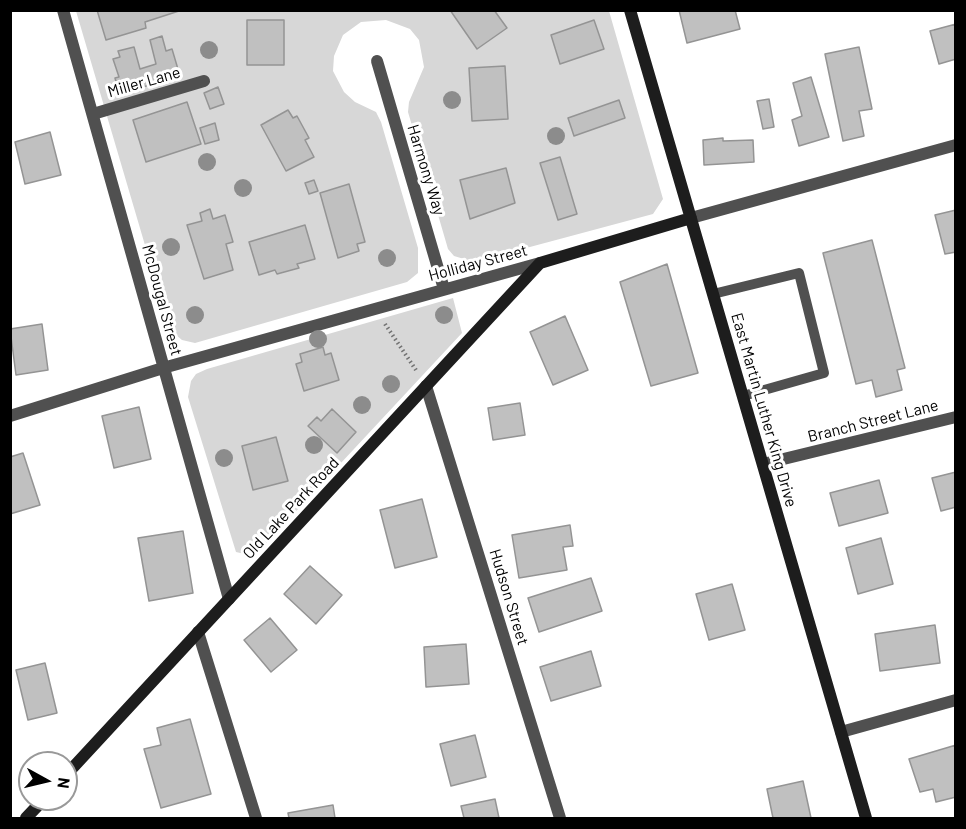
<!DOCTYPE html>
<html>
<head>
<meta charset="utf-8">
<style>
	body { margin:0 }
	#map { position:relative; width:966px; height:829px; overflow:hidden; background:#fff; font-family:Barlow,sans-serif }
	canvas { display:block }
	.frame { position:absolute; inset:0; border:12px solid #000; pointer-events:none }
	.north { position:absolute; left:18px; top:751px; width:60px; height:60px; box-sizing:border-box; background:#fff; border:2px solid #999; border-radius:50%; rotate:98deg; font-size:16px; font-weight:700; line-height:24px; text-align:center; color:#000 }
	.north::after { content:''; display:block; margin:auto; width:21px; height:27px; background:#000; clip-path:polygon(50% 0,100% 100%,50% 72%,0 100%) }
</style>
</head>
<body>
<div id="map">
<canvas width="966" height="829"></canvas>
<div class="frame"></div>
<div class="north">N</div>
</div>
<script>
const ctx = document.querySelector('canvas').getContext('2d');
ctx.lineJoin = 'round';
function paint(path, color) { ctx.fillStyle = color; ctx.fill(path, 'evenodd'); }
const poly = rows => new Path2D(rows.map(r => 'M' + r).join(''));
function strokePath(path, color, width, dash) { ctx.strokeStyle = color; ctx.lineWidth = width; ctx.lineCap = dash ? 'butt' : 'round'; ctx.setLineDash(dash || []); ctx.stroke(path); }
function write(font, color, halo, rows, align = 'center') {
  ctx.font = font + ' Barlow,sans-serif'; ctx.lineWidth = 6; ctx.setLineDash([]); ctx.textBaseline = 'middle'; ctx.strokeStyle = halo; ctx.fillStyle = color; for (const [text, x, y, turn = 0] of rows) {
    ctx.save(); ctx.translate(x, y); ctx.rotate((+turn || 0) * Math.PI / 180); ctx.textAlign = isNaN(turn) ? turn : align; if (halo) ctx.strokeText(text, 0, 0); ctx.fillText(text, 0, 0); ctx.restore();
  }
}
paint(poly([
	[76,11,609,11,663,199,653,214,474,262,454,256,448,249,408,112,409,102,424,67,419,40,410,29,386,20,361,22,343,35,334,56,333,71,344,92,355,102,376,112,381,122,418,248,418,273,407,282,195,343,182,340,170,330],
	[453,298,462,333,259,551,249,555,236,552,188,397,191,381,196,374,207,369]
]), '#d7d7d7');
const building = poly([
	[97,10,182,10,145,22,146,28,106,40,97,10],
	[450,10,494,10,507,28,477,49,450,10],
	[679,10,735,10,740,29,687,43,679,10],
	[247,20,284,20,284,65,247,65,247,20],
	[594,20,604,49,560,64,551,35,594,20],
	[956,24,956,59,939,64,930,31,956,24],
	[162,36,166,51,172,49,180,76,119,94,115,78,119,77,113,59,120,57,118,51,134,47,140,69,156,64,150,40,162,36],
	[859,47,872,109,859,111,864,136,843,141,825,54,859,47],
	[505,66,508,119,472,121,469,68,505,66],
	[811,77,829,137,799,146,792,120,802,116,793,83,811,77],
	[218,87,224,104,210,109,204,93,218,87],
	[769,99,774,127,763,129,757,101,769,99],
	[619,100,625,118,574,136,568,118,619,100],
	[187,102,201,144,146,162,133,120,187,102],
	[288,110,293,118,297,116,309,138,305,140,314,157,286,171,261,125,288,110],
	[215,123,219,140,205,144,200,128,215,123],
	[50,132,61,175,25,184,15,142,50,132],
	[723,138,723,141,753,140,754,162,704,165,703,140,723,138],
	[560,157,577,214,558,220,540,163,560,157],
	[506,168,515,203,470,219,460,180,506,168],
	[314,180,318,191,309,194,305,183,314,180],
	[349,184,365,242,357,244,359,251,338,258,320,193,349,184],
	[210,209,213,219,225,215,233,242,226,244,233,270,204,279,187,225,202,221,200,213,210,209],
	[956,210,956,252,945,254,935,215,956,210],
	[305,225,315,259,297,264,299,268,277,274,275,270,259,275,249,242,305,225],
	[872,240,905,368,897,370,902,390,876,397,872,380,856,384,823,253,872,240],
	[667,264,698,373,651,386,620,282,667,264],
	[565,316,588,370,553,385,530,332,565,316],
	[42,324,48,370,16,375,10,329,42,324],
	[323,347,325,355,331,353,339,380,304,391,296,364,302,362,300,354,323,347],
	[520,403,525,435,493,440,488,408,520,403],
	[139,407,151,459,114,468,102,416,139,407],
	[332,409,356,432,337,453,308,426,317,417,321,421,332,409],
	[276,437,288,481,253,490,242,446,276,437],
	[23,453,40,505,10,514,10,457,23,453],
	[956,472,956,507,941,511,932,478,956,472],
	[879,480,888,513,839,526,830,493,879,480],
	[422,499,437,557,395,568,380,510,422,499],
	[570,525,573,546,563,547,567,570,519,578,512,535,570,525],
	[183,531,193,593,149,601,138,538,183,531],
	[881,538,893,584,858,594,846,548,881,538],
	[310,566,342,595,316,624,284,594,310,566],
	[591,578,602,611,539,632,528,598,591,578],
	[732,584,745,630,709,640,696,594,732,584],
	[270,618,297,650,271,672,244,640,270,618],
	[935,625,940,663,880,671,875,634,935,625],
	[466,644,469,684,426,687,424,647,466,644],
	[591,651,601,686,551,701,540,667,591,651],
	[45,663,57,713,28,720,16,670,45,663],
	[190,719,211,794,161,808,144,749,161,745,157,728,190,719],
	[475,735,486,777,451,786,440,744,475,735],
	[956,745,956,797,936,802,933,789,920,792,909,759,956,745],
	[803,781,811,818,773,818,767,789,803,781],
	[495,799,499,818,464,818,461,806,495,799],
	[333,805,335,818,289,818,288,813,333,805]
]);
paint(building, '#c0c0c0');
strokePath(building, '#949494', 1.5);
strokePath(poly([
	[385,324,416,370]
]), '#727272', 4, [1.5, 3]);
strokePath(poly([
	[713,294,799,273,824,373,743,396]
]), '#505050', 10);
strokePath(poly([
	[63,10,229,599],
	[377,61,444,289],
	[93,114,204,81],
	[691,218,956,145],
	[426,386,560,818],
	[10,416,163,368,540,263],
	[763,464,956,417],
	[198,632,256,818],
	[841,732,956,700]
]), '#505050', 12);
strokePath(poly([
	[630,10,866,818],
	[66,775,540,263,691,218],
	[26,818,44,799]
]), '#1d1d1d', 12);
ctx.fillStyle = '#8c8c8c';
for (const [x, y] of [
	[209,50],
	[452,100],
	[556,136],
	[207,162],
	[243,188],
	[171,247],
	[387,258],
	[195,315],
	[444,315],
	[318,339],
	[391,384],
	[362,405],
	[314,445],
	[224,458]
]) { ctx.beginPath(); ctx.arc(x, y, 9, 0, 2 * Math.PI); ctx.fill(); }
write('16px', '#000', '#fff', [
	["Miller Lane",144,82,-16],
	["Harmony Way",426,170,73],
	["Holliday Street",478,263,-15],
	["McDougal Street",162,300,75],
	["East Martin Luther King Drive",764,410,74],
	["Branch Street Lane",873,421,-14],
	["Old Lake Park Road",291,508,-47],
	["Hudson Street",509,597,73]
]);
</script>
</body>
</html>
